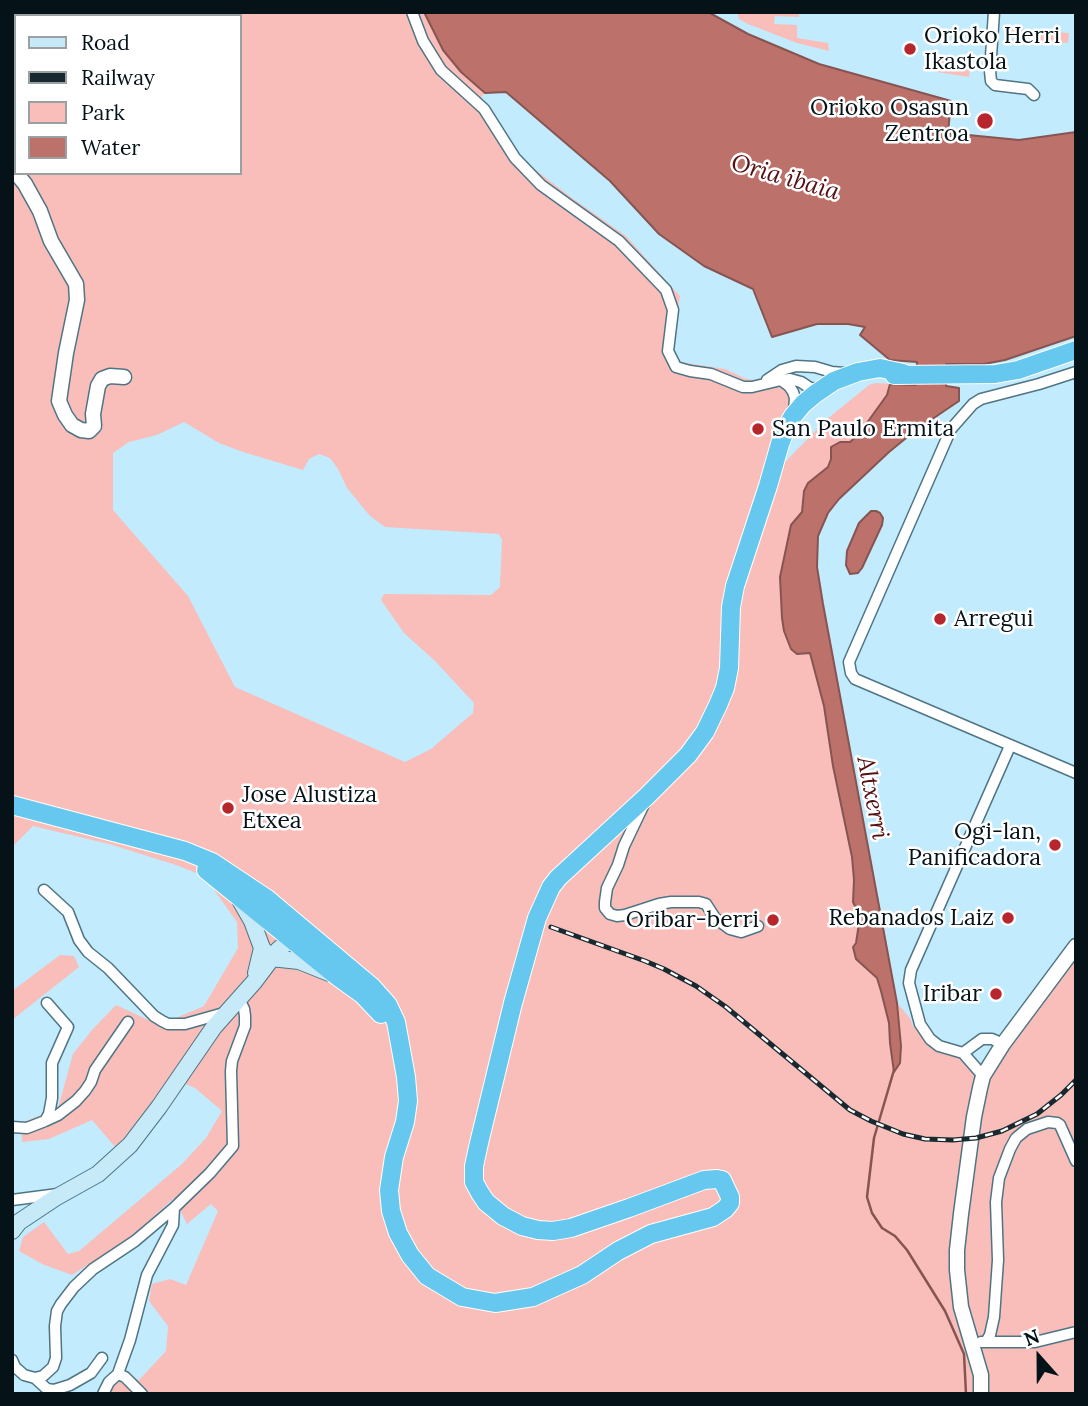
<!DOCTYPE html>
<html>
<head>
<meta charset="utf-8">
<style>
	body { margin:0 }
	#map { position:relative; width:1088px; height:1406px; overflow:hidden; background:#c2ebfe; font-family:Lora,serif }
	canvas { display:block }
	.frame { position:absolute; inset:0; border:14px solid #051319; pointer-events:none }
	.legend { position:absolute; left:14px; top:14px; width:228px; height:161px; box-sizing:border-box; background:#fff; border:2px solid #9ba1a3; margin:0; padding:9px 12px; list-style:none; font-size:21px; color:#051319 }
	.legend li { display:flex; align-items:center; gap:14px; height:35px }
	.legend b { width:35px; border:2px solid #9ba1a3 }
	.north { position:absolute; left:1004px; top:1322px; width:70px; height:70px; -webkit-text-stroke:5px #fff; paint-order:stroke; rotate:339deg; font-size:19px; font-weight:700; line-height:28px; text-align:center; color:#051319 }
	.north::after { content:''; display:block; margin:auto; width:24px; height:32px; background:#051319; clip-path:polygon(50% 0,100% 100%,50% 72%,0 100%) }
</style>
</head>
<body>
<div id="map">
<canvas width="1088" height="1406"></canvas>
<div class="frame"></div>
<ul class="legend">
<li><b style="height:9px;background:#c6eaf8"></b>Road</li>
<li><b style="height:9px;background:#182930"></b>Railway</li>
<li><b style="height:19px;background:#f9beb9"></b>Park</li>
<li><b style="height:19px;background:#bd716b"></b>Water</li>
</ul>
<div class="north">N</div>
</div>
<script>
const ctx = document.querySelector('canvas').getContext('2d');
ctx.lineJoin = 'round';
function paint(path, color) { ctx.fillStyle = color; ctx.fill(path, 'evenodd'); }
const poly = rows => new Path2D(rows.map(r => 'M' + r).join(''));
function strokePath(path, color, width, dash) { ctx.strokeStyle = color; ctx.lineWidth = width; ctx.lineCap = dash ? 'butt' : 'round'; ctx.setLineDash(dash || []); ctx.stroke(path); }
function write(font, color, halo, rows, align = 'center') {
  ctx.font = font + ' Lora,serif'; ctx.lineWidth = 5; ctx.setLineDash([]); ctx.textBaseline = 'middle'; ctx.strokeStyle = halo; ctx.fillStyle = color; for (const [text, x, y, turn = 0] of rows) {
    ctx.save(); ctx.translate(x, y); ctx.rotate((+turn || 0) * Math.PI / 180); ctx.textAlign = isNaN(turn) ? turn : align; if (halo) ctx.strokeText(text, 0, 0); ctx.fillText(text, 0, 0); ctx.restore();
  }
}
paint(poly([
	[12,12,424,12,443,50,461,72,485,93,481,97,496,117,520,158,572,198,626,236,680,296,673,338,675,352,680,362,725,369,746,379,756,380,762,377,784,386,792,399,783,464,827,419,869,385,875,383,916,385,917,362,890,360,860,335,865,327,848,324,817,324,914,309,921,386,905,404,780,577,782,597,810,653,824,706,833,766,852,857,854,880,854,902,860,917,856,943,868,971,877,978,887,1007,890,1032,890,1043,892,1054,892,1065,900,1063,901,1046,897,1003,910,1018,913,1026,929,1045,942,1053,961,1059,970,1067,979,1066,988,1058,1076,939,1076,1394,110,1394,116,1381,129,1375,139,1380,166,1351,168,1326,149,1301,152,1284,170,1279,186,1285,218,1211,211,1204,187,1224,174,1198,131,1237,72,1275,42,1264,19,1251,23,1237,44,1222,68,1254,79,1251,182,1164,206,1138,222,1111,195,1088,171,1078,116,1148,92,1120,49,1139,22,1142,21,1123,58,1108,73,1054,92,1030,116,1005,159,1025,204,1006,238,948,237,922,204,876,176,865,109,844,33,826,12,847],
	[16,16,240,16,240,173,16,173],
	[184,422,219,443,243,452,303,470,309,459,319,454,330,458,338,469,347,488,370,516,385,527,499,534,502,540,500,587,491,595,384,594,381,600,404,633,435,661,474,703,473,713,431,749,405,762,235,687,188,596,113,510,113,453,129,442,157,435],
	[737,12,799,12,799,17,775,16,774,24,797,25,797,38,828,43,829,51,797,43,748,24,739,19],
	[1012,29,1069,33,1068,43,1011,38],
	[932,59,947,60,947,66,970,67,969,77,931,71],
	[60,955,74,956,79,967,12,1020,12,991]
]), '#f9beb9');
const water = poly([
	[424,12,708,12,748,34,819,64,951,101,948,133,1019,140,1076,132,1076,336,1005,360,984,364,946,364,946,386,959,388,959,401,916,430,889,452,839,499,828,513,818,536,817,567,823,604,897,1003,901,1046,900,1063,894,1072,890,1043,889,1023,881,991,877,978,856,959,853,947,856,943,860,917,853,902,854,880,852,857,833,766,824,706,810,653,797,654,791,649,784,631,782,618,780,577,791,525,802,512,804,491,808,483,828,467,831,459,831,447,840,442,850,442,856,437,859,428,865,425,869,420,887,395,890,384,916,385,917,362,890,360,860,335,865,327,848,324,817,324,772,337,753,289,704,266,659,234,610,181,506,92,485,93,461,72,443,50,424,12],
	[871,511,876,511,880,513,883,518,882,525,862,568,858,573,850,574,846,565,847,551,859,523,871,511]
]);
paint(water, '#bd716b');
strokePath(water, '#865552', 2);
strokePath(poly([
	[894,1070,874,1138,867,1197,872,1213,882,1228,895,1236,907,1250,945,1311,964,1354,966,1394]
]), '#865552', 2.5);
const minor = poly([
	[412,12,423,41,441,70,484,109,515,158,541,185,619,241,666,290,673,310,668,351,676,367,690,371,711,374,743,387,752,387,781,380,789,386,793,392,795,398,794,412],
	[994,12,990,71,991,81,995,85,1028,89,1034,95],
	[1076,372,1039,384,981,399,973,404,951,429,849,662,851,673,855,679,1076,773],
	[767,380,782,370,796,366,815,367,832,372,844,373],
	[781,380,790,379,801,382,810,388,821,389],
	[645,802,624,846,618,865,607,888,605,902,605,908,610,914,617,916,625,915,659,904,671,902,699,902,706,904,715,918,730,929,741,932,758,926],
	[44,890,68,912,79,940,88,952,108,968,154,1016,162,1021,168,1024,185,1024,224,1013],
	[963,1053,982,1039,992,1039,1003,1044],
	[983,1076,963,1053,939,1046,930,1039,920,1024,909,983,911,970,1010,746],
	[45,1121,49,1114,52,1098,52,1063,68,1027,47,1003],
	[12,1127,27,1128,45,1121,58,1115,76,1101,85,1091,91,1082,95,1070,128,1022],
	[12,1200,58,1194],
	[981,1342,1035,1342,1076,1332],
	[986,1342,990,1335,994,1317,998,1260,996,1202,999,1178,1010,1149,1016,1138,1027,1129,1048,1122,1057,1123,1060,1125,1076,1161],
	[12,1360,15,1367,24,1375,35,1378,47,1389,54,1390,70,1385,91,1373,102,1358],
	[118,1374,125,1377,142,1394],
	[35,1378,43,1376,53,1367,56,1358,55,1326,57,1311,61,1304,74,1287,93,1269,135,1241,174,1208,210,1173,233,1146,231,1071,232,1061,245,1026,245,1016,244,1009,239,999],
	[103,1394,109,1382,118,1374,120,1368,130,1340,147,1275,173,1225,174,1208]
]);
const tertiary = poly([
	[16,173,25,184,40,211,51,241,76,284,77,300,66,353,59,401,65,415,72,425,81,430,89,431,94,426,93,414,98,386,102,379,110,376,124,377],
	[981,1394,981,1375,961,1307,957,1270,957,1250,961,1214,974,1117,980,1088,983,1076,1003,1044,1076,946]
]);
const secondary = poly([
	[240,900,252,921,262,948,256,973],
	[266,952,271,958,299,961,329,973],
	[12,1231,19,1222,55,1198,98,1174,130,1145,159,1107,214,1027,254,982,278,950,286,943,293,940]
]);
const trunk = poly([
	[894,375,995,374,1018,370,1076,350],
	[12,805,185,851,212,862,266,898,372,987,388,1005,396,1022,406,1077,408,1101,405,1122,394,1157,389,1190,391,1211,398,1233,410,1255,427,1276,462,1297,495,1303,533,1297,582,1275,618,1251,651,1234,713,1217,725,1209,730,1203,730,1197,722,1180,717,1179,704,1180,629,1208,571,1228,553,1231,538,1230,522,1226,503,1216,486,1202,480,1193,474,1182,474,1166,479,1143,513,1003,537,918,551,887,558,878,647,796,688,755,705,732,718,705,725,688,729,668,731,607,735,586,768,486,780,444,786,428,793,416,803,404,815,394,834,381,858,372,880,368,903,373],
	[206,870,338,977,363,995,381,1014]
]);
strokePath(minor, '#4f7585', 13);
strokePath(tertiary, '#4f7585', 17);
strokePath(secondary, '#4f7585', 18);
strokePath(trunk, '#fff', 20);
strokePath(minor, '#fff', 10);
strokePath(tertiary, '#fff', 14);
strokePath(secondary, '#c6eaf8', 16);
strokePath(trunk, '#66c8ee', 18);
const rail = poly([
	[551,927,645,961,664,969,696,986,726,1007,850,1110,871,1121,903,1134,925,1139,953,1140,976,1138,1002,1131,1037,1114,1061,1095,1076,1080]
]);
strokePath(rail, '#182930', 5);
strokePath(rail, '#fff', 2.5, [8]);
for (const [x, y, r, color] of [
	[910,49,7,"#b7262d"],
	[985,121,9,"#b7262d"],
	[758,429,7,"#b7262d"],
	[940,619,7,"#b7262d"],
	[228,808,7,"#b7262d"],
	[1055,845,7,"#b7262d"],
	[1008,918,7,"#b7262d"],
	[773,920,7,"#b7262d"],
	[996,994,7,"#b7262d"]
]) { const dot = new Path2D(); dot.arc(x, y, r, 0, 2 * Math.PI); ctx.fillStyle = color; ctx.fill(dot); strokePath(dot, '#fff', 2.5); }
write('23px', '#051319', '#fff', [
	["Orioko Herri",924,36,"left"],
	["Ikastola",924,62,"left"],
	["Orioko Osasun",969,108],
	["Zentroa",969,134],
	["San Paulo Ermita",772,429,"left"],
	["Arregui",954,619,"left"],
	["Jose Alustiza",242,795,"left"],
	["Etxea",242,821,"left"],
	["Ogi-lan,",1041,832],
	["Panificadora",1041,858],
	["Rebanados Laiz",994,918],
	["Oribar-berri",759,920],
	["Iribar",982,994]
], 'right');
write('italic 24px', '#561012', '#fff', [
	["Oria ibaia",785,178,16],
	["Altxerri",872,798,79]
]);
</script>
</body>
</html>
